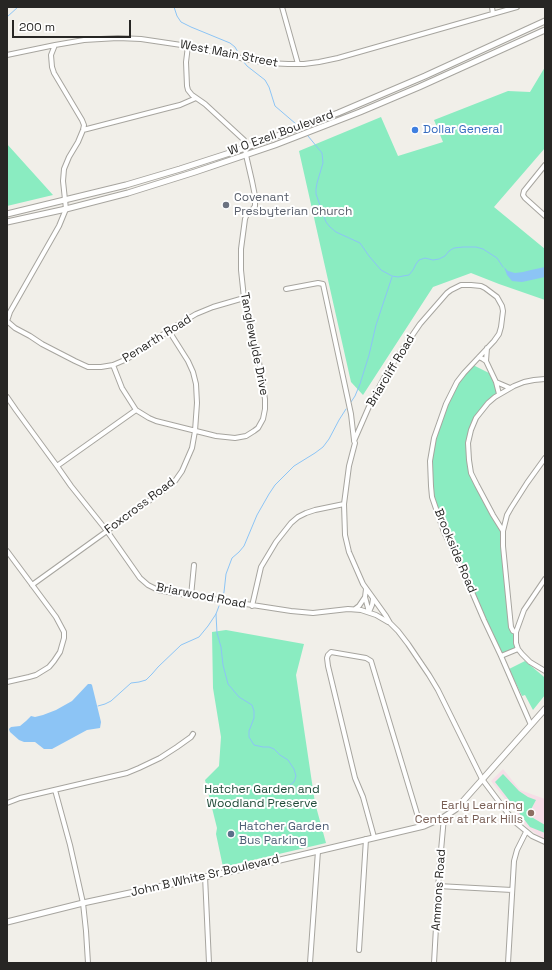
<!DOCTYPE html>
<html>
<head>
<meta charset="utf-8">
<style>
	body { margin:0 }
	#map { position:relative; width:552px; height:970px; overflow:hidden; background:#f1efe9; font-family:"Space Grotesk",sans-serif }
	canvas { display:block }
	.frame { position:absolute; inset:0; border:8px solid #272624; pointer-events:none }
	.scale { position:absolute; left:12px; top:20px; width:119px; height:18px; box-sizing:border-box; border:2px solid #272624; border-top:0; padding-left:5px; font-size:12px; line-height:14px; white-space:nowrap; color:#272624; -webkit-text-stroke:3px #fff; paint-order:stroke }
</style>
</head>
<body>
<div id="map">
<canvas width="552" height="970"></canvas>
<div class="frame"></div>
<div class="scale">200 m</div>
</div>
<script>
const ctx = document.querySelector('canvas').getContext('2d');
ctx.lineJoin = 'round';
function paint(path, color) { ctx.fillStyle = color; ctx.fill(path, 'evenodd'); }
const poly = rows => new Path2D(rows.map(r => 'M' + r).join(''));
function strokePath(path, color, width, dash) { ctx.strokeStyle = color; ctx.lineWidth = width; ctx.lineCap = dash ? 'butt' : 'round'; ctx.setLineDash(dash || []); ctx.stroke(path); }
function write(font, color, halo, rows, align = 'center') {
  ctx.font = font + ' "Space Grotesk",sans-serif'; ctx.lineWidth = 4; ctx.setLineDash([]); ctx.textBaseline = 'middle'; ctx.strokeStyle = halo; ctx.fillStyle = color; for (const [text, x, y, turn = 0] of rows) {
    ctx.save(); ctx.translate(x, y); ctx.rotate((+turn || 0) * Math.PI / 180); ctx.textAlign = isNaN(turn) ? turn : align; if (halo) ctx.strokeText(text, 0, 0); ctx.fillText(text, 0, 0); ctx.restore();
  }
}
paint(poly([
	[503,769,520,790,545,799,545,840,528,828,491,781]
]), '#f6dee7');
paint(poly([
	[545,67,545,148,494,207,545,249,545,300,499,284,471,273,433,287,363,395,351,382,299,151,381,117,398,156,443,142,434,120,508,91,530,92],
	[7,144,53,195,7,206],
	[471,364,489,373,499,394,476,418,468,443,469,465,503,531,511,627,516,632,518,649,501,656,444,532,432,497,430,461,438,426,451,392],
	[226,630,304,644,296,675,315,803,326,843,223,867,216,834,217,828,205,780,219,766,221,737,213,688,212,632],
	[525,661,543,676,545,678,545,695,533,710,525,695,522,696,509,669],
	[503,774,519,791,528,797,536,800,528,815,545,825,545,833,530,827,495,782]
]), '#8aecc1');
paint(poly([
	[504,267,508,271,515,273,523,272,531,270,545,267,545,277,522,282,512,281,507,275],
	[88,684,91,684,92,685,101,722,100,728,87,730,52,749,44,749,35,742,24,742,19,740,10,732,9,729,11,727,20,726,26,721,31,716,35,717,43,715,56,710,72,701]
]), '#8cc4f5');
strokePath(poly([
	[174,7,177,16,181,22,191,27,230,43,235,47,240,56],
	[7,17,18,7],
	[243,61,247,66,265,80,269,87,275,106,296,124],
	[308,136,322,153,323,163,317,183,316,189,316,194,326,222,330,227,336,232,360,243,369,256,381,270,392,276,398,277,403,276,409,275,413,270,416,264,419,260,425,258,433,260,439,259,445,256,449,251,454,248,463,247,476,247,483,249,497,258,503,267],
	[351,402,355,396,360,384,369,355,376,325,392,277],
	[223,596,224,592,226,574,232,558,239,552,244,546,257,515,269,494,275,485,294,466,315,453,323,447,329,439,339,420,346,409],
	[216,614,217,633,221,647,223,665,228,684,239,697,252,705,254,711,254,718,249,731,249,737,254,745,263,747,269,747,274,749,280,755,288,760,294,769,296,776,294,782,286,788,274,789,269,791,261,792,256,790],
	[98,706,105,704,111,701,131,683,139,682,146,680,152,674,158,667,181,645,199,637,208,626,216,614,219,606]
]), '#8cc4f5', 1);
const minor = poly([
	[282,7,298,64],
	[492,7,493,14],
	[7,55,55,45,84,40,118,38,141,39,188,46,245,59,268,63,288,64,304,64,319,62,338,58,517,7],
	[83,130,168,108,180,105,196,98],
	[545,165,524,191,523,195,525,198,545,216],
	[286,289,318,283,323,284,351,414,354,440],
	[7,321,10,312,59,226,66,209,63,181,64,169,69,157,78,142,83,130,84,125,82,120,54,73,52,67,51,55,55,45],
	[7,321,15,328,30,336,42,344,75,361,88,367,101,367,113,365,127,359,174,327,196,314,213,307,244,298],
	[479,357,483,359,486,361,496,382,499,394],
	[486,361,487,348],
	[113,365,122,388,136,410,149,418,156,421,216,436,235,438,246,436,254,431,258,428,263,419,265,409,265,399,259,362,244,298,241,270,241,249,245,219,247,214,252,210,255,206,255,196,252,181,246,155,244,140,205,104,192,95,188,90,187,86,186,62,188,46],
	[496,382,510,388],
	[7,397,16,410,57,466,71,486,107,531,140,578,148,585,158,590,168,592,291,611,313,613,348,609,361,610,376,615,388,622],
	[57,466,136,410],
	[503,531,507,515,511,508,527,483,545,458],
	[7,551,56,617,64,632,64,638,60,652,54,661,49,667,36,675,29,677,7,682],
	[545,579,524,610,516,632,516,643,518,649,522,654,530,662,545,671],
	[32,585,164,490,175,481,182,471,192,448,195,431,197,403,196,384,193,372,188,361,169,331],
	[366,589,365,597,369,612],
	[191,596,194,565],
	[252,606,261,567,276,542,291,523,298,517,306,513,315,510,344,504],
	[355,609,359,606,365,597],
	[369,612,372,605,373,599],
	[516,632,513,631,511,627,503,546,503,531,493,515,477,485,471,473,469,460,468,443,471,430,476,418,488,403,495,397,514,386,524,382,534,380,545,379],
	[501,656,518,649],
	[531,725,501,656,484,620,463,571,444,532,432,497,431,486,430,461,434,438,446,404,457,382,464,373,494,341,499,334,501,327,503,311,502,306,497,297,485,288,481,286,471,285,461,285,451,290,447,293,420,324,389,369,371,402,354,441,355,443,349,466,344,504,345,535,349,552,363,584,386,616,390,623,398,631,408,644,429,675,438,690,482,779,506,811,515,822,532,836,545,842],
	[55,790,70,845,83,903,86,931,88,963],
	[7,803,20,798,114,776,127,773,139,768,160,758,177,747,191,737,193,734],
	[374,837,363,797,355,778,328,666,327,658,328,655,331,652,366,658,371,661,421,827],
	[205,876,209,963],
	[438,886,512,890],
	[359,950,366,839],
	[310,963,318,851],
	[434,963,439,873,444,817],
	[508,963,514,861,517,850,526,832]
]);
const major = poly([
	[7,214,126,185,180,169,245,148,338,113,425,76,545,21],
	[7,222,66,209,128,193,195,172,275,145,360,112,419,87,545,30],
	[7,922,83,903,242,869,424,826,444,817,456,809,545,709]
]);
strokePath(minor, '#a7a59f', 6);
strokePath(major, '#a7a59f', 7);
strokePath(minor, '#fff', 4);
strokePath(major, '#fff', 5);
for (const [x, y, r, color] of [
	[415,130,4,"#3f7fe0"],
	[226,205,4,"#6b7280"],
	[531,813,4,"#8d6e63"],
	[231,834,4,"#5c6f8a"]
]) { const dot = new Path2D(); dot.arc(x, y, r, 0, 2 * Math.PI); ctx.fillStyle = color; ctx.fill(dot); strokePath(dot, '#fff', 1.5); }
write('12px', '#272624', '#fff', [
	["West Main Street",229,54,11],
	["W O Ezell Boulevard",281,133,-20],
	["Penarth Road",157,339,-32],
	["Tanglewylde Drive",254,344,79],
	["Briarcliff Road",391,371,-59],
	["Foxcross Road",140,506,-37],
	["Brookside Road",455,551,67],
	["Briarwood Road",201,596,11],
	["John B White Sr Boulevard",205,876,-13],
	["Ammons Road",439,890,-86]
]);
write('12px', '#366cbe', '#fff', [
	["Dollar General",423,130]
], 'left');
write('12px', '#5b616d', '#fff', [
	["Covenant",234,198],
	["Presbyterian Church",234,212]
], 'left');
write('12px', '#204b39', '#fff', [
	["Hatcher Garden and",262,790],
	["Woodland Preserve",262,804]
]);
write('12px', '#785e54', '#fff', [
	["Early Learning",523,806],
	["Center at Park Hills",523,820]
], 'right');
write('12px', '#4e5e75', '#fff', [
	["Hatcher Garden",239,827],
	["Bus Parking",239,841]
], 'left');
</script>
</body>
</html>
